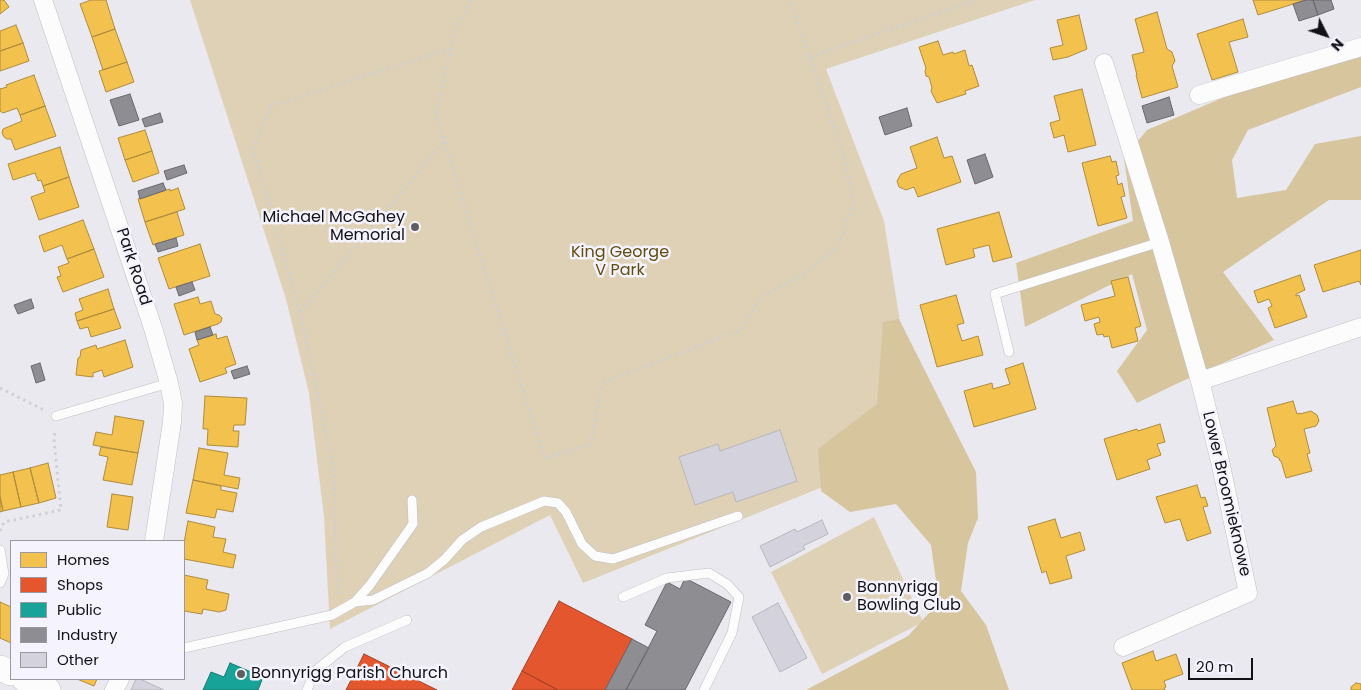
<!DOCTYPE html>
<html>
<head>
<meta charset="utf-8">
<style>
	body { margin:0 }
	#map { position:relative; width:1361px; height:690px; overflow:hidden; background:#eae9f0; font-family:Poppins,sans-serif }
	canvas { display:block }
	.legend { position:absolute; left:10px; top:540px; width:175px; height:140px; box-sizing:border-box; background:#f4f3fe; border:1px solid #9a99a1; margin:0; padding:6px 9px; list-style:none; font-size:15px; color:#121216 }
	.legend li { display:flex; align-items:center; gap:10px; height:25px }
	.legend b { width:25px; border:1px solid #9a99a1 }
	.north { position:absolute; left:1301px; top:10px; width:50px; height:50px; -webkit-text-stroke:4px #f4f3fe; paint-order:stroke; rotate:131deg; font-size:14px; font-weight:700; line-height:20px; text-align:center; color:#121216 }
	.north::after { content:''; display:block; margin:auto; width:18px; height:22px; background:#121216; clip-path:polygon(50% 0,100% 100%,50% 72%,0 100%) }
	.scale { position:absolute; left:1188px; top:658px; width:65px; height:22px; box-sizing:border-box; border:2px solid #121216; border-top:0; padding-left:6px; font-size:15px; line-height:18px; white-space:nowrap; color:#121216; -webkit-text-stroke:4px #f4f3fe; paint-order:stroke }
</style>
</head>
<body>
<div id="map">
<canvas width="1361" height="690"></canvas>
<ul class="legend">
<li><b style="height:14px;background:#f2c14e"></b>Homes</li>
<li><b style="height:14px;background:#e4572e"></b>Shops</li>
<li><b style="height:14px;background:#17a398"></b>Public</li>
<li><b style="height:14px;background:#8d8d92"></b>Industry</li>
<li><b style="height:14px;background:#d3d2dd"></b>Other</li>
</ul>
<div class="north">N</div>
<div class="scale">20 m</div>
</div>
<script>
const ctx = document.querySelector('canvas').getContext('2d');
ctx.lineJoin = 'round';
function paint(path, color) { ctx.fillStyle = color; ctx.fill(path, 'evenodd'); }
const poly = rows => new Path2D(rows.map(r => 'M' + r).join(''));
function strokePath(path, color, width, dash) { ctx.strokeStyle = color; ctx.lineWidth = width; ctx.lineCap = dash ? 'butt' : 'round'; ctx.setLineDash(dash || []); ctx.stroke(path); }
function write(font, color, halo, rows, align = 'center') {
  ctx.font = font + ' Poppins,sans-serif'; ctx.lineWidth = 5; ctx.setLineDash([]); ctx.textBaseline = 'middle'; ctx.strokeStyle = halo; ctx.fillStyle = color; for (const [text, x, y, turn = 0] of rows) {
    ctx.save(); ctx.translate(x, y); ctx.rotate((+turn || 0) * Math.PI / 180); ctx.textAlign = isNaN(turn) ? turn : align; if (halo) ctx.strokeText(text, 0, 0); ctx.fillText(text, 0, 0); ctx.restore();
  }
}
paint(poly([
	[190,0,1035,0,826,69,884,221,920,448,583,583,550,515,330,629,324,517,309,393,286,299],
	[874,517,923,622,822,674,771,572]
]), '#ded1b5');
paint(poly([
	[1361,39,1361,87,1248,130,1232,160,1237,198,1286,190,1315,144,1361,136,1361,200,1329,200,1223,272,1274,340,1176,384,1137,403,1117,371,1147,330,1132,274,1025,327,1016,263,1133,221,1124,158,1147,130],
	[899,319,976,472,978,518,968,543,961,591,986,625,1009,690,806,690,908,636,939,602,931,545,896,504,850,512,821,491,818,449,877,404,883,322]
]), '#d7c59d');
const homes = poly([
	[0,0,4,0,9,7,0,14,0,0],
	[91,0,106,0,115,29,92,37,80,4,91,0],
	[1253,0,1303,0,1303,1,1258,15,1253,0],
	[1157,12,1167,49,1172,52,1175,61,1172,66,1178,87,1142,98,1136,75,1137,75,1132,55,1144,52,1135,19,1157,12],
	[1079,15,1087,49,1068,57,1053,60,1050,48,1063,45,1057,20,1079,15],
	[1243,19,1248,37,1229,42,1238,72,1212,80,1197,34,1243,19],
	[16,25,23,43,0,51,0,31,16,25],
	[115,29,127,62,103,70,92,37,115,29],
	[938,41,943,55,953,52,954,54,965,50,969,66,972,65,979,86,965,91,966,94,937,103,931,91,932,88,929,77,926,76,925,71,926,68,919,47,938,41],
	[23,43,29,61,0,71,0,51,23,43],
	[127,62,134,82,106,92,99,71,127,62],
	[34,75,45,106,20,115,17,108,3,113,0,111,0,89,7,87,6,85,34,75],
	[1082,89,1096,145,1068,152,1064,135,1054,138,1050,123,1060,120,1054,96,1082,89],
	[45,106,56,136,15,150,11,139,7,139,4,137,2,133,3,129,22,121,20,115,45,106],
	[145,130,152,151,125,160,118,138,145,130],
	[937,137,944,158,952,156,961,182,918,197,914,187,906,190,899,187,897,181,901,174,917,168,910,147,937,137],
	[60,147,69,177,43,186,41,180,38,181,35,173,13,180,8,164,60,147],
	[152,151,159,173,133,182,125,160,152,151],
	[1110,156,1112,162,1116,161,1119,175,1116,176,1118,185,1122,183,1125,196,1121,197,1127,218,1098,226,1082,163,1110,156],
	[69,177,79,207,39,220,31,197,45,192,43,186,69,177],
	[178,188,185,209,145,222,138,199,170,189,170,191,178,188],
	[177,212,184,235,153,245,145,222,177,212],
	[999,212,1012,257,993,262,989,245,973,249,975,257,946,265,937,229,999,212],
	[83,220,94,249,67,259,62,245,44,252,39,236,83,220],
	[200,244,210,276,169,289,158,258,200,244],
	[94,249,104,277,63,292,57,277,61,276,58,267,69,263,67,259,94,249],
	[1361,250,1361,285,1359,281,1323,292,1314,265,1361,250],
	[1300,275,1305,290,1296,294,1296,296,1299,295,1307,317,1275,328,1268,308,1272,306,1269,299,1258,303,1254,291,1300,275],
	[1128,277,1141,326,1135,328,1138,341,1112,348,1109,336,1104,337,1103,334,1097,335,1094,324,1100,322,1099,317,1085,321,1081,305,1115,296,1111,281,1128,277],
	[108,289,114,309,77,321,75,313,83,310,79,299,108,289],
	[956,295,964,323,957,325,962,341,978,336,983,355,937,367,920,305,956,295],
	[198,297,200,304,211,301,215,314,219,315,222,318,221,322,218,324,184,335,174,304,198,297],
	[114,309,121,328,91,337,88,327,80,329,77,321,114,309],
	[216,334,217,339,227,336,236,364,225,368,227,373,200,382,189,349,199,345,197,340,216,334],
	[125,340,133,367,104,377,102,370,93,373,93,377,76,375,78,358,80,357,81,350,96,345,97,349,125,340],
	[1023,363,1036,409,974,427,964,391,992,383,993,389,1010,384,1005,369,1023,363],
	[205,396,247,398,245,425,234,425,233,431,239,431,238,447,207,445,208,429,203,429,205,396],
	[1293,401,1297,414,1300,413,1300,414,1311,411,1317,415,1319,421,1316,426,1304,429,1310,453,1307,454,1312,471,1286,478,1281,461,1280,461,1279,458,1274,456,1272,450,1276,446,1267,408,1293,401],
	[115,416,144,421,138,453,93,445,96,432,112,435,115,416],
	[1160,424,1165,442,1157,444,1161,455,1147,460,1150,469,1117,480,1104,439,1137,429,1138,431,1160,424],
	[101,447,138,453,132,485,103,480,108,457,99,455,101,447],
	[199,448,228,453,224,475,240,478,238,489,193,480,199,448],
	[48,463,56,498,39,503,30,468,48,463],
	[30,468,39,503,21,507,13,472,30,468],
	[13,472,21,507,3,511,0,497,0,475,13,472],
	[193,480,221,486,221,490,237,493,233,512,217,509,215,518,186,513,193,480],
	[1197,485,1201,498,1205,497,1208,506,1203,507,1211,533,1187,541,1180,519,1165,523,1156,497,1197,485],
	[112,494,133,497,128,530,107,527,112,494],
	[0,497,3,511,0,512,0,497],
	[1055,519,1061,538,1080,532,1085,550,1066,556,1072,578,1050,584,1046,571,1042,573,1028,527,1055,519],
	[188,521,215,527,213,537,226,539,223,552,236,555,233,568,184,559,184,543,188,521],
	[184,575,208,580,206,589,229,594,226,610,219,612,203,609,202,614,184,611,184,575],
	[0,602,11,607,11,643,0,638,0,602],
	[1153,651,1156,661,1176,654,1183,674,1164,681,1166,687,1164,688,1165,690,1132,690,1122,663,1153,651],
	[77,679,97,679,94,686,77,679],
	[1356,683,1361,684,1361,690,1351,690,1351,687,1356,683]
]);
paint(homes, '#f2c14e');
strokePath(homes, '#af8c3d', 1);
const shops = poly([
	[559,601,632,639,605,690,558,690,522,671,559,601],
	[364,654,437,690,346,690,364,654],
	[522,671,558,690,512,690,522,671]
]);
paint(shops, '#e4572e');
strokePath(shops, '#a54227', 1);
const public = poly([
	[230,663,263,677,258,690,203,690,211,672,224,677,230,663]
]);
paint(public, '#17a398');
strokePath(public, '#167871', 1);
const industry = poly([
	[1306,0,1313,0,1318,15,1299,21,1293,4,1306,0],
	[1313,0,1331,0,1334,9,1318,15,1313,0],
	[130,94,139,120,119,126,110,100,130,94],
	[1169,97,1174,115,1147,123,1142,106,1169,97],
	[907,108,912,126,885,135,879,117,907,108],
	[160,113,163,122,145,127,142,119,160,113],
	[985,154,993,177,975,184,967,160,985,154],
	[184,165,187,173,167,180,164,171,184,165],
	[163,183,166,190,140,199,138,191,163,183],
	[176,238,178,246,158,252,155,244,176,238],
	[192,282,195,290,179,296,176,287,192,282],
	[31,299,34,308,18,314,14,305,31,299],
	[210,327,213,335,197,340,195,332,210,327],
	[40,363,45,380,36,383,31,366,40,363],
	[247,366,250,374,234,379,231,371,247,366],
	[685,578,731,602,685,690,626,690,657,631,645,625,667,582,680,589,685,578],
	[632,639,649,648,626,690,605,690,632,639]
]);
paint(industry, '#8d8d92');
strokePath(industry, '#68686d', 1);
const building = poly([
	[780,430,797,481,736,502,733,492,695,505,679,457,718,444,720,451,780,430],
	[822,520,828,534,803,546,805,549,770,567,760,546,795,529,797,532,822,520],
	[778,603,807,658,780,672,752,617,778,603],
	[136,679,140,679,164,690,131,690,136,679]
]);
paint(building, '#d3d2dd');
strokePath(building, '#b7b7bc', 1);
const service = poly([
	[1009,352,995,294,1160,242],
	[56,416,169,383],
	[0,550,4,574,0,583],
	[623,597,667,578,709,573,727,584,739,597,732,633,704,690],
	[355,602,373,600,428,573,445,559,462,540,481,527,544,501,558,503,566,512,582,544,595,556,613,559,738,516],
	[184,648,332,615,355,602,370,585,413,524,412,500],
	[307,690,315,671,345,647,407,620]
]);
const minor = poly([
	[43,0,153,328,169,383,173,403,172,422,154,541],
	[1104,63,1160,242,1200,381,1220,461,1248,593,1123,647],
	[1199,95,1361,47],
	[1200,381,1361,327],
	[114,690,120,679]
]);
const secondary = poly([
	[0,668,11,673],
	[24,679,48,690]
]);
strokePath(service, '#c0bfc5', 10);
strokePath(minor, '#c0bfc5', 19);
strokePath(secondary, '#c0bfc5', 26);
strokePath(poly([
	[471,0,454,33,436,115,518,375,545,458,591,444,602,383,741,330,761,297,806,273,838,246,854,203,843,154,790,0],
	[810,57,976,0],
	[300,312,376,223,444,142],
	[0,388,44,410],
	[0,531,4,522,61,510,54,440,55,431],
	[339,594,336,576,335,476,300,312,253,149,271,106,449,49]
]), '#d0d0d2', 3, [2.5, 4]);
strokePath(service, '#fcfcfd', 9);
strokePath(minor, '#fcfcfd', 18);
strokePath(secondary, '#fcfcfd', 25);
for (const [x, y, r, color] of [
	[415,227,5,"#5e5d62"],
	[847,597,5,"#5e5d62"],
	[241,674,5,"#5e5d62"]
]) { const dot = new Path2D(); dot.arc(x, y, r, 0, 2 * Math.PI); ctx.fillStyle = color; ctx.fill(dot); strokePath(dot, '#f4f3fe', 2); }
write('16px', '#121216', '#f4f3fe', [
	["Michael McGahey",405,218,"right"],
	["Memorial",405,236,"right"],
	["Bonnyrigg",857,588],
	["Bowling Club",857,606],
	["Bonnyrigg Parish Church",251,674]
], 'left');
write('16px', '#624d0e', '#f4f3fe', [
	["King George",620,253],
	["V Park",620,271]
]);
write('16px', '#121216', '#f4f3fe', [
	["Park Road",133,267,72],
	["Lower Broomieknowe",1226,494,77]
]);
</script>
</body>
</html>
